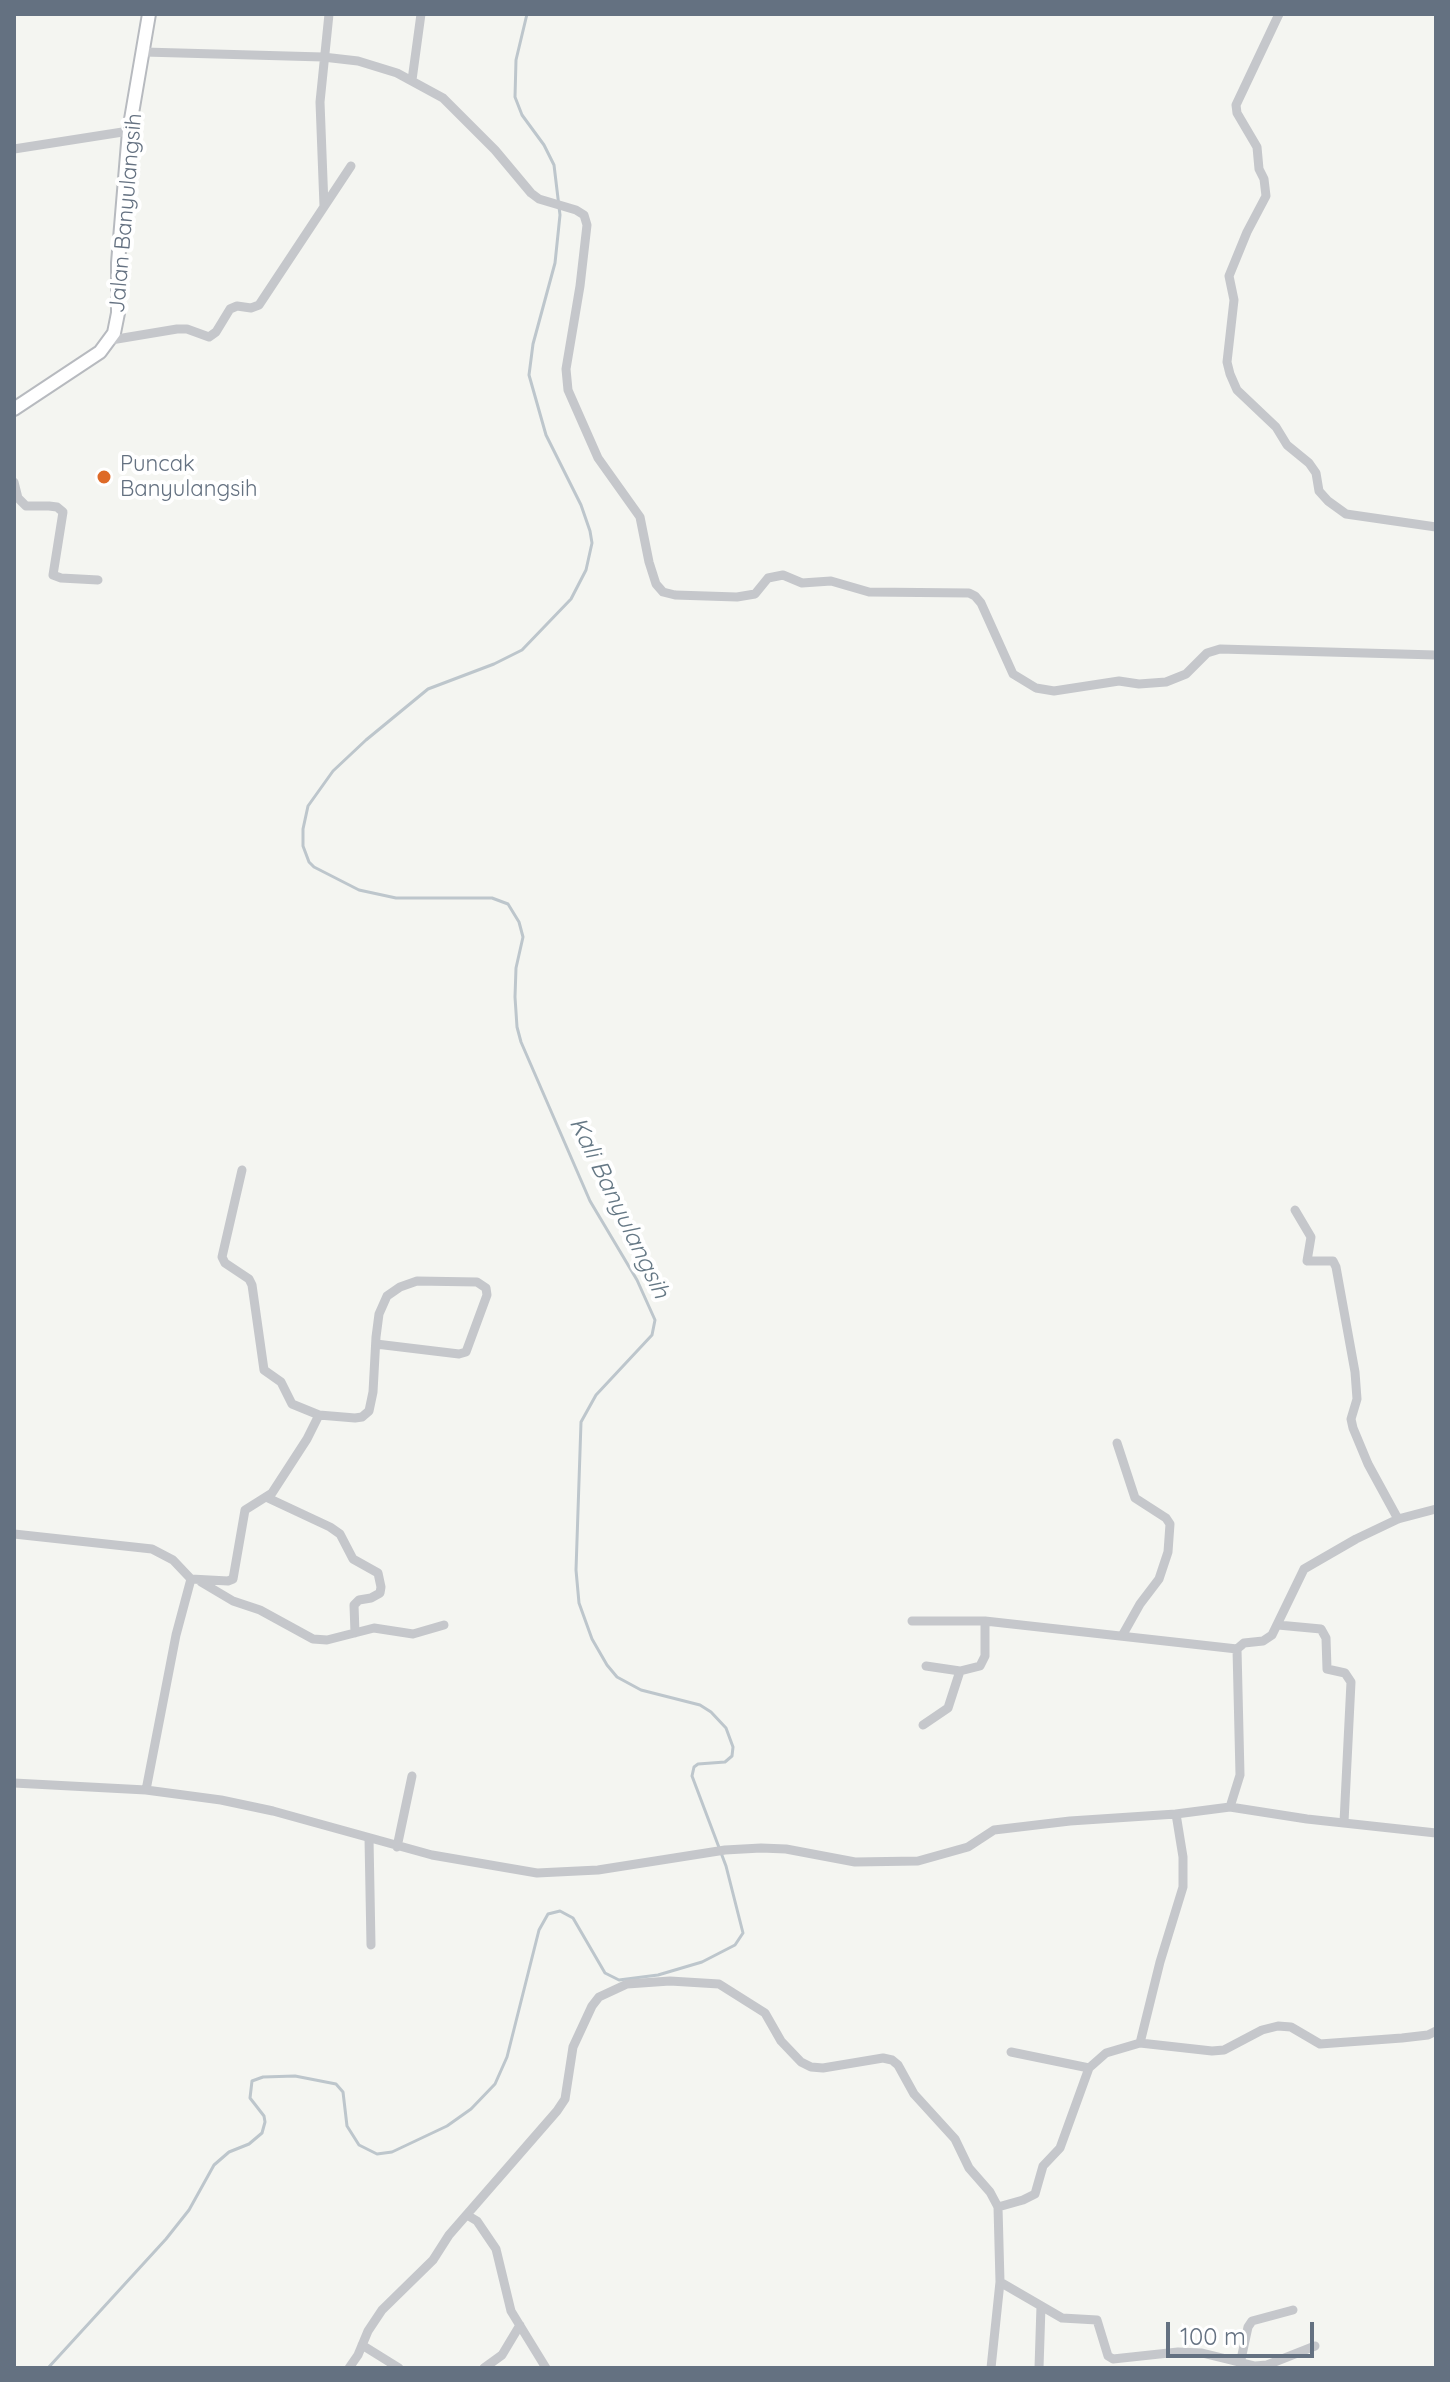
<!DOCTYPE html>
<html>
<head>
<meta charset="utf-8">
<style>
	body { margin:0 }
	#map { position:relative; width:1450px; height:2382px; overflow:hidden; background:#f4f5f1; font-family:Quicksand,sans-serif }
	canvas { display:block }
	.frame { position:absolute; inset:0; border:16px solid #647181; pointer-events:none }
	.scale { position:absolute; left:1166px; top:2322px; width:148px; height:36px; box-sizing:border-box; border:4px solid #647181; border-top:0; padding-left:10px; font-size:24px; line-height:28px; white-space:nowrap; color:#647181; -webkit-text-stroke:6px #fff; paint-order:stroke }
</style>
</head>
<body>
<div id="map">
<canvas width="1450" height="2382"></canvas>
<div class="frame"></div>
<div class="scale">100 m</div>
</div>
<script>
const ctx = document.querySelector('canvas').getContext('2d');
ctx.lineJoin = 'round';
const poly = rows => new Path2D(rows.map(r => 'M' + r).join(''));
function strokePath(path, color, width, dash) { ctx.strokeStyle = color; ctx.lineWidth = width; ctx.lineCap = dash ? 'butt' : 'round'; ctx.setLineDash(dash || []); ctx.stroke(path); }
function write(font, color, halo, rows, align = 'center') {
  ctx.font = font + ' Quicksand,sans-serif'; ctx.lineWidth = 8; ctx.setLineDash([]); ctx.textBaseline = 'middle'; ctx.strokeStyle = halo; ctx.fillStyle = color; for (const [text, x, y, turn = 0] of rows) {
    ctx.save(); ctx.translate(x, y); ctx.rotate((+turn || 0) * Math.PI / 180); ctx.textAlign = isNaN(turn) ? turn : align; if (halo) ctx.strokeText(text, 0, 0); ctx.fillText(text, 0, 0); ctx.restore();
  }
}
strokePath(poly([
	[48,2368,166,2239,189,2210,214,2165,229,2152,249,2144,262,2133,265,2122,264,2116,250,2098,252,2081,263,2077,295,2076,336,2084,343,2092,347,2126,359,2145,377,2154,392,2152,447,2126,471,2109,495,2084,507,2057,539,1930,548,1914,560,1911,573,1918,605,1973,619,1980,658,1975,702,1962,735,1945,743,1933,726,1866,692,1776,694,1767,698,1764,725,1762,732,1756,733,1747,726,1728,711,1712,700,1705,641,1690,617,1677,607,1665,592,1639,579,1603,576,1570,581,1422,596,1395,652,1335,655,1320,637,1280,590,1201,521,1042,517,1027,515,997,516,968,523,937,519,922,508,904,492,898,396,898,359,890,314,867,309,862,303,846,303,829,308,806,333,771,366,740,428,689,494,664,522,650,571,599,586,570,592,543,590,531,581,505,546,435,529,375,533,344,555,263,560,215,554,165,544,145,522,115,515,97,516,60,527,14]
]), '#bdc6cc', 3);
const secondary = poly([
	[14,409,100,352,114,333,118,313,118,263,129,131,149,14]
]);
strokePath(secondary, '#b7babf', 16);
strokePath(poly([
	[1279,14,1236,105,1237,113,1257,147,1259,169,1264,179,1266,196,1247,232,1229,276,1234,300,1227,362,1230,374,1237,390,1276,427,1287,445,1309,463,1316,473,1319,491,1328,501,1346,514,1436,527],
	[144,52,323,57,358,61,397,73,443,98,495,150,531,193,539,199,576,210,584,215,587,225,580,286,566,369,568,390,598,458,640,517,649,562,656,584,663,592,675,595,737,597,755,594,768,578,783,575,802,583,831,581,869,592,969,593,975,596,981,603,1013,674,1036,688,1054,691,1119,681,1139,684,1166,682,1186,674,1207,653,1220,649,1436,655],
	[412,80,421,14],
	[14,149,129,131],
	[324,206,320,102,329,14],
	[111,340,177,329,187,329,209,337,216,332,230,309,237,306,251,308,259,305,351,166],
	[14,482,18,498,26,506,49,506,57,507,63,512,53,575,61,578,98,580],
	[1295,1210,1311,1237,1307,1261,1333,1261,1336,1267,1355,1372,1357,1399,1351,1419,1353,1428,1368,1464,1398,1519],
	[319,1415,355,1418,362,1417,369,1411,373,1392,376,1337,379,1314,387,1296,400,1287,417,1281,477,1282,486,1288,487,1295,466,1352,459,1354,376,1344],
	[1117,1443,1135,1498,1166,1518,1170,1524,1168,1552,1159,1579,1140,1604,1122,1636],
	[268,1498,330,1527,340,1534,353,1559,378,1573,381,1587,380,1593,371,1598,359,1600,354,1605,355,1633],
	[14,1534,152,1549,173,1560,191,1579],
	[201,1582,233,1601,260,1610,313,1639,327,1640,374,1628,413,1634,444,1625],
	[912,1621,985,1621,1237,1649],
	[1278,1625,1321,1629,1326,1638,1327,1669,1345,1673,1351,1682,1344,1822],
	[926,1666,960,1671,980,1666,985,1656,985,1621],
	[923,1725,948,1708,960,1671],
	[14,1783,146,1790,221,1800,273,1811,432,1855,537,1873,598,1870,725,1850,761,1848,786,1849,855,1862,918,1861,968,1847,994,1830,1070,1821,1176,1814,1230,1807,1307,1819,1436,1833],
	[146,1790,176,1635,191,1579,228,1581,233,1579,245,1510,272,1493,307,1439,319,1415,292,1404,281,1382,264,1370,252,1285,249,1279,225,1263,222,1257,242,1170],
	[1230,1807,1240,1775,1237,1649,1244,1643,1263,1641,1272,1635,1304,1569,1356,1539,1398,1519,1436,1509],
	[369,1838,371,1945],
	[397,1847,412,1776],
	[1140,2043,1212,2051,1224,2050,1262,2030,1278,2026,1291,2027,1320,2044,1402,2038,1428,2035,1436,2031],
	[1011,2052,1089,2068],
	[467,2215,477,2221,496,2249,511,2311,546,2368],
	[1000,2282,1062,2318,1097,2320,1108,2356,1113,2359,1178,2352,1202,2353,1255,2366,1267,2365,1315,2346],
	[362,2345,399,2368],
	[1240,2364,1248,2327,1252,2321,1293,2310],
	[349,2368,358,2355,368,2331,382,2310,433,2260,449,2235,557,2111,565,2099,573,2047,592,2006,599,1997,627,1984,670,1981,719,1984,765,2013,781,2041,801,2062,811,2067,823,2068,883,2058,892,2060,898,2065,914,2094,955,2139,969,2168,990,2192,998,2207],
	[484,2368,502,2355,520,2325],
	[991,2368,1000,2282,998,2207,1023,2200,1035,2194,1043,2166,1060,2148,1089,2068,1106,2053,1140,2043,1160,1962,1183,1887,1183,1857,1176,1814],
	[1039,2368,1041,2306]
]), '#c5c7cb', 9);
strokePath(secondary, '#fff', 12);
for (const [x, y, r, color] of [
	[104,477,8,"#de6a27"]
]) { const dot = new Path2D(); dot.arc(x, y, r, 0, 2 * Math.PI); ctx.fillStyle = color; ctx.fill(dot); strokePath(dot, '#fff', 3); }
write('22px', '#647181', '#fff', [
	["Jalan Banyulangsih",126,213,-85]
]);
write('22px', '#647181', '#fff', [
	["Puncak",120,464],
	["Banyulangsih",120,489]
], 'left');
write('italic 24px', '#657885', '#fff', [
	["Kali Banyulangsih",619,1208,64]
]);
</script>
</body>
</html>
